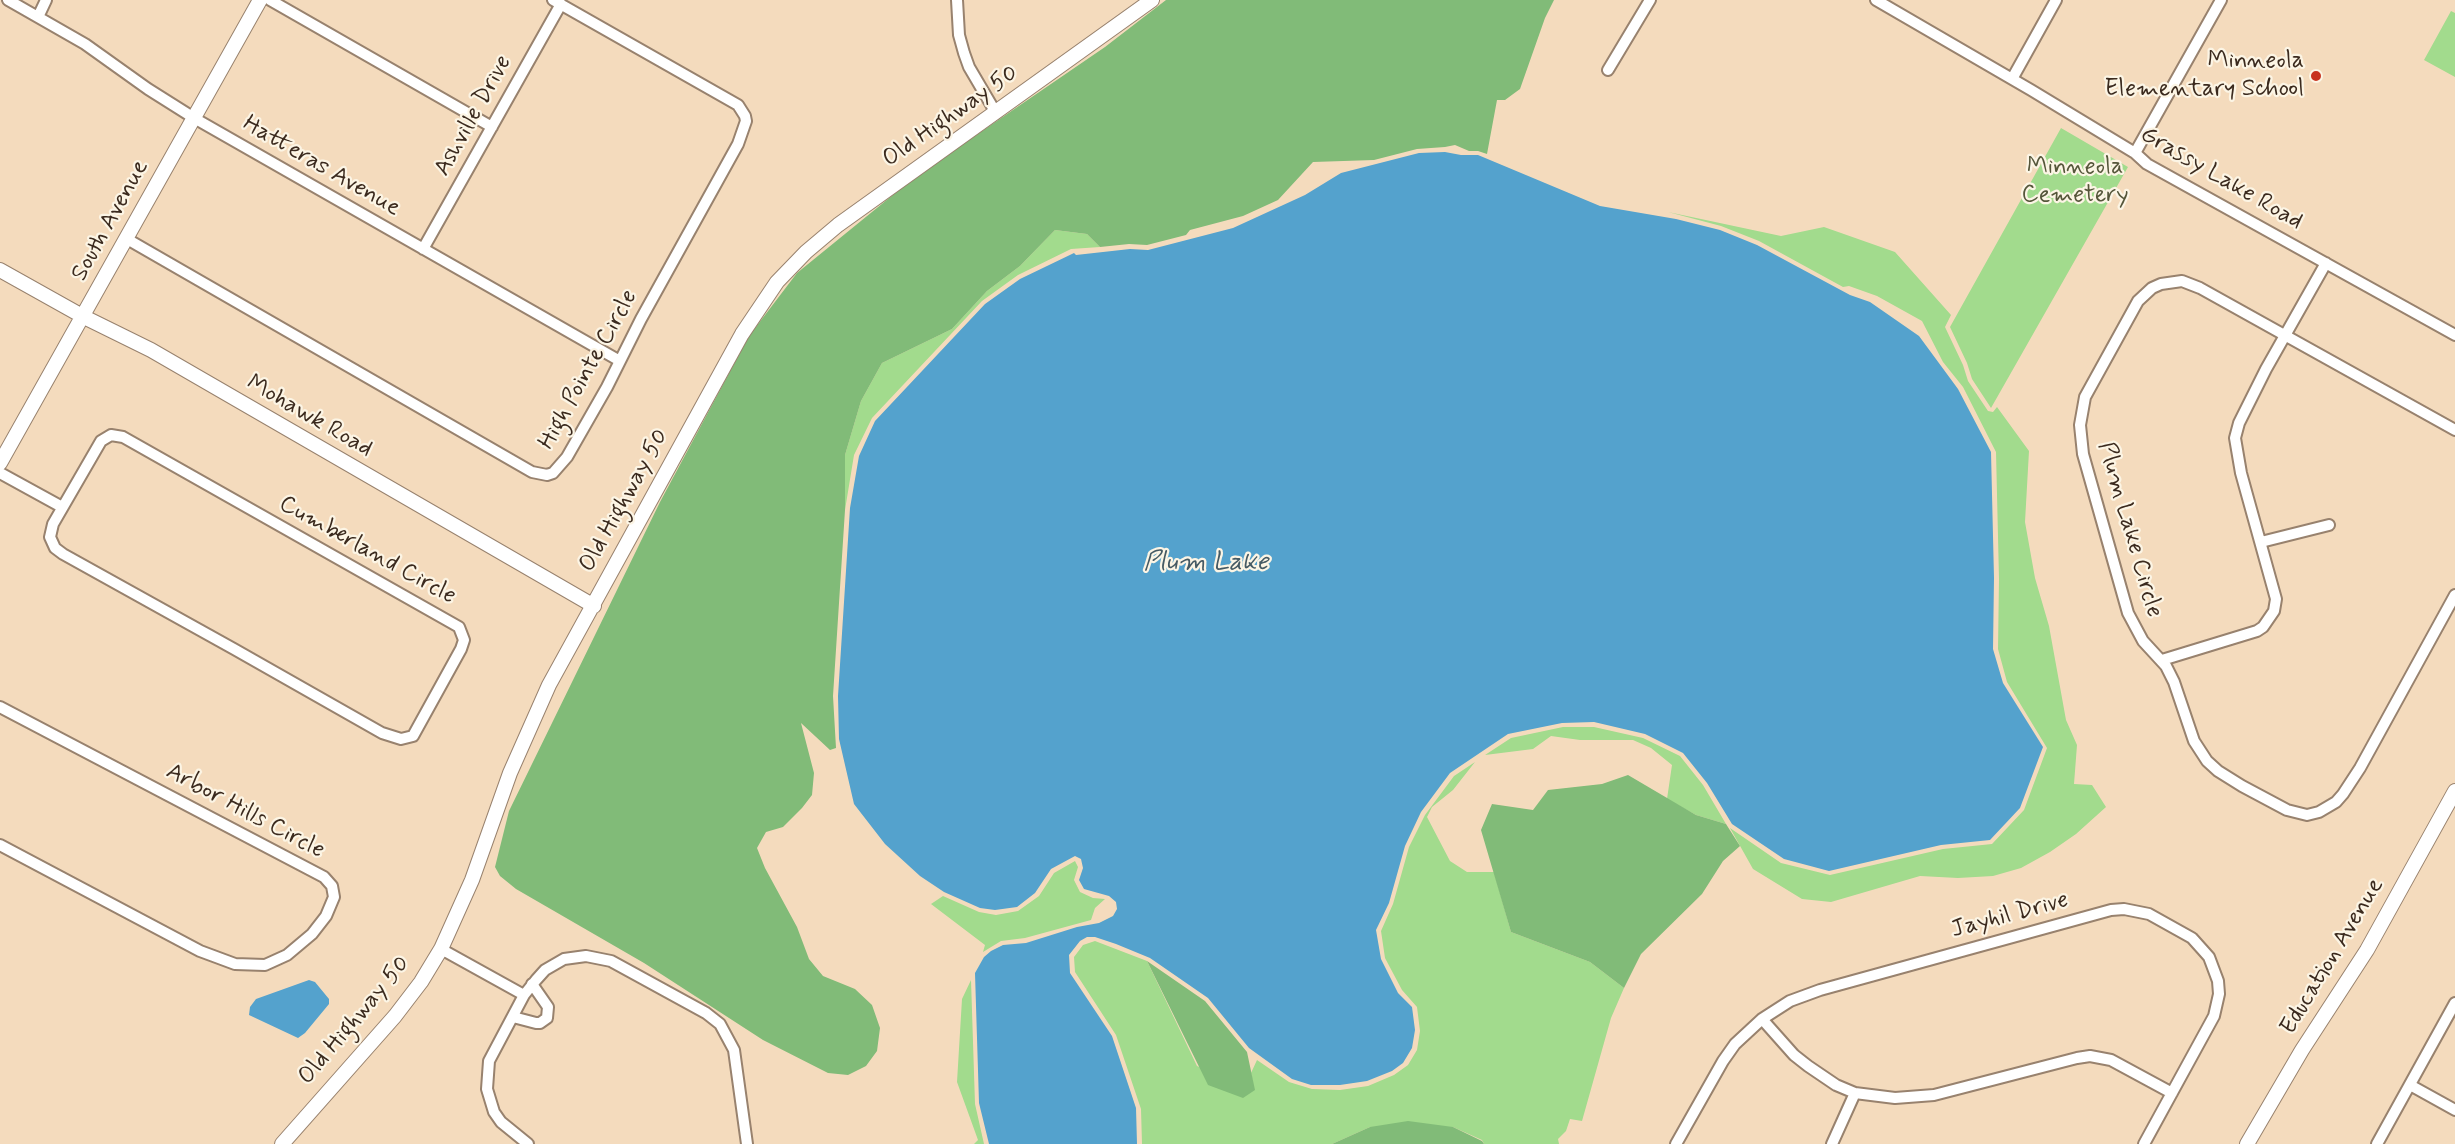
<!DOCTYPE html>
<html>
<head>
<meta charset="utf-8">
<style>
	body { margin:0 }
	canvas { display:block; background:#f4dbbd }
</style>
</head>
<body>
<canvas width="2455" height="1144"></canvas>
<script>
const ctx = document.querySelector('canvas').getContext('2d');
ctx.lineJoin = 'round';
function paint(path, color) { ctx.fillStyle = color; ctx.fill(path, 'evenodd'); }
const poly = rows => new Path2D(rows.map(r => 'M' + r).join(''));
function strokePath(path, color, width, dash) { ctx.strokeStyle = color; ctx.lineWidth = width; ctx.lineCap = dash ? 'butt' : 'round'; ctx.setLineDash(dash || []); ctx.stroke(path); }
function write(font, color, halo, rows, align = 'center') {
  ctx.font = font + ' Mynerve,sans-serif'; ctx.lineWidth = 4.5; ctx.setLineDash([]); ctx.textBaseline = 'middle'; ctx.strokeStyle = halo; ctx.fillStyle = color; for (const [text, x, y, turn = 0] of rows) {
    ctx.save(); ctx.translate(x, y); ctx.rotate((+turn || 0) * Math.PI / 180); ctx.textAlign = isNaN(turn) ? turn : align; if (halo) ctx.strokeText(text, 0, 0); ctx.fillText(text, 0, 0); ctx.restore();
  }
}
paint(poly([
	[2451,11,2455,13,2455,77,2424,60],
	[2061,128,2128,167,1991,408,1972,379,1967,363,1950,327],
	[1668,212,1781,236,1824,227,1895,252,1951,315,1945,327,1963,365,1968,381,1988,411,1993,412,1997,407,2029,451,2025,522,2035,578,2049,626,2066,720,2077,745,2074,784,2092,785,2106,807,2076,834,2050,852,2021,868,1993,876,1958,878,1920,876,1831,902,1802,899,1753,869,1730,828,1781,863,1830,875,1943,849,1992,844,2024,810,2047,748,2007,682,1998,649,1999,579,1996,452,1963,387,1943,362,1922,321,1877,296,1849,286,1843,287,1759,241,1721,226],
	[1055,230,1087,234,1100,247,1071,249,1018,275,982,301,872,418,854,455,845,510,845,455,861,401,882,363,952,329,987,291,1020,266],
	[1563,727,1594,727,1643,738,1680,756,1703,785,1726,824,1696,815,1667,799,1672,765,1651,748,1633,740,1580,740,1551,736,1533,749,1485,755,1511,738],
	[1475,762,1453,790,1432,807,1427,817,1450,861,1467,872,1494,872,1511,932,1590,962,1624,988,1611,1018,1582,1121,1570,1119,1566,1131,1558,1139,1559,1144,1484,1144,1482,1140,1453,1127,1370,1127,1332,1144,1142,1144,1141,1109,1116,1035,1075,972,1074,957,1083,945,1095,941,1147,961,1197,1066,1254,1090,1251,1073,1257,1060,1289,1082,1312,1089,1340,1090,1368,1086,1394,1075,1408,1065,1417,1050,1420,1031,1417,1007,1402,990,1385,958,1381,931,1393,904,1409,847,1425,815,1454,776],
	[1075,861,1078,867,1074,880,1080,892,1093,898,1105,899,1095,908,1091,920,1025,938,1001,941,983,952,985,945,931,904,943,896,979,912,996,915,1018,911,1039,896,1054,873],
	[971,980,975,1104,984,1144,974,1144,978,1140,957,1082,962,999]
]), '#a2db8d');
paint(poly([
	[1166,0,1554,0,1545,18,1520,89,1505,100,1497,100,1487,154,1478,151,1469,151,1455,145,1445,147,1417,149,1374,160,1313,162,1278,200,1243,216,1190,230,1186,235,1147,245,1129,244,1100,247,1087,234,1055,230,1020,266,987,291,952,329,882,363,861,401,845,455,845,510,833,696,836,748,830,750,801,723,814,773,812,795,802,808,783,827,766,832,757,848,765,868,797,927,809,959,823,976,855,989,872,1005,880,1028,877,1051,866,1066,848,1075,828,1073,763,1040,644,963,516,889,500,876,495,867,509,811,660,502,749,336,797,273,915,177,1105,47],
	[1628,775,1696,815,1726,824,1740,846,1723,861,1702,894,1641,954,1624,988,1590,962,1511,932,1481,830,1492,804,1533,810,1548,790,1602,784],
	[1147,961,1205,1001,1247,1052,1255,1090,1243,1098,1208,1085],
	[1408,1121,1453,1127,1482,1141,1484,1144,1332,1144,1370,1127]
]), '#81bb78');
paint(poly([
	[1445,152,1461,155,1478,155,1600,206,1676,219,1720,230,1757,245,1850,295,1870,302,1919,336,1958,389,1991,452,1994,578,1993,649,2003,683,2043,747,2020,808,1990,840,1941,845,1829,871,1784,859,1732,824,1707,783,1683,753,1645,734,1594,722,1562,723,1508,734,1450,773,1421,812,1405,846,1389,903,1376,930,1381,959,1398,993,1412,1007,1415,1030,1412,1048,1403,1063,1392,1071,1367,1081,1340,1085,1311,1085,1292,1079,1249,1048,1208,998,1150,958,1116,944,1095,937,1087,937,1080,941,1069,955,1070,973,1112,1036,1136,1108,1137,1144,989,1144,979,1103,975,973,984,957,991,951,1003,945,1026,943,1077,927,1099,923,1113,916,1117,909,1116,902,1109,896,1084,889,1079,880,1083,868,1081,859,1075,856,1051,869,1035,893,1017,907,995,910,980,908,944,892,920,876,885,844,854,804,839,739,838,696,850,508,859,456,875,421,985,304,1020,279,1074,253,1076,255,1130,249,1148,250,1233,228,1305,195,1341,173,1419,153],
	[309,980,315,982,329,999,329,1004,305,1033,298,1038,249,1015,250,1007,256,999]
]), '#54a2cd');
const street = poly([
	[8,0,85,44,148,89,194,118,620,361],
	[270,0,492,127],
	[957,0,959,35,964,53,969,67,996,113],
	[1876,0,2031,90,2135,153,2147,164,2455,335],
	[38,17,46,0],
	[1608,70,1650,0],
	[2012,79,2056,0],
	[2135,153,2221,0],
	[127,239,532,472,547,475,553,473,567,457,607,387,641,319,738,144,746,121,745,116,738,105,553,0],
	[423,249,561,4],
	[2455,430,2200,288,2182,281,2161,284,2152,288,2138,301,2085,397,2080,425,2083,454,2128,613,2143,641,2166,666,2174,682,2194,741,2207,761,2218,771,2242,786,2287,810,2307,815,2319,812,2336,802,2343,794,2360,768,2455,595],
	[111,435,123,437,459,627,464,640,461,649,413,736,401,739,382,733,234,649,63,554,55,548,50,537,53,524,101,441,111,435],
	[0,473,62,507],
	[2261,542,2329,525],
	[2162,660,2257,631,2263,627,2274,611,2276,599,2241,473,2235,438,2239,423,2266,369,2326,263],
	[0,707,324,877,332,886,334,897,326,916,312,934,287,955,265,965,235,964,200,951,0,845],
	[441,949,524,995],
	[513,1017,536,1023,540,1023,547,1018,548,1007,532,984],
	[1762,1019,1794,1055,1808,1066,1836,1085,1855,1093,1895,1098,1934,1095,2077,1058,2090,1056,2111,1060,2172,1093],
	[2410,1085,2455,1110],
	[528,1144,501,1122,494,1112,487,1089,489,1061,524,995,536,980,545,970,564,959,586,956,611,961,706,1013,720,1024,734,1050,747,1144],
	[1676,1144,1723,1061,1735,1044,1762,1019,1790,1001,1820,990,2111,910,2124,909,2149,914,2192,938,2209,957,2218,981,2219,994,2214,1016,2144,1144],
	[1832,1144,1855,1093],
	[2377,1144,2455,1003]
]);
const secondary = poly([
	[0,270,84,317,151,350,594,606],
	[0,463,260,0],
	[282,1144,395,1016,421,982,441,949,472,880,510,773,549,685,742,334,777,282,806,252,838,225,1152,0],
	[2247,1144,2302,1050,2367,950,2455,791]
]);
strokePath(street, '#98826e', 14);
strokePath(secondary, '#98826e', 16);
strokePath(street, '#fff', 10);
strokePath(secondary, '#fff', 14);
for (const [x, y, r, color] of [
	[2316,76,6,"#c8321e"]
]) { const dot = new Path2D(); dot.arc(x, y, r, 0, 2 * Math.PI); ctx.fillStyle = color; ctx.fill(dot); strokePath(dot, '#fcf5e5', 2); }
write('24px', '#3b2a1e', '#fcf5e5', [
	["Minneola",2304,62],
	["Elementary School",2304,90]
], 'right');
write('24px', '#3b2a1e', '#fcf5e5', [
	["Ashville Drive",474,116,-61],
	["Old Highway 50",951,117,-35],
	["Hatteras Avenue",321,167,30],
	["Grassy Lake Road",2221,179,30],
	["South Avenue",111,221,-61],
	["High Pointe Circle",589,370,-61],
	["Mohawk Road",309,417,30],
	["Old Highway 50",625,501,-61],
	["Plum Lake Circle",2129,530,74],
	["Cumberland Circle",367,551,29],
	["Arbor Hills Circle",245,812,28],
	["Jayhil Drive",2010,916,-15],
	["Education Avenue",2333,957,-59],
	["Old Highway 50",355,1021,-50]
]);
write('24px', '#55563a', '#fcf5e5', [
	["Minneola",2075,168],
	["Cemetery",2075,196]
]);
write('italic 26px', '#455a64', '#fcf5e5', [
	["Plum Lake",1206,564]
]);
</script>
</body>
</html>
